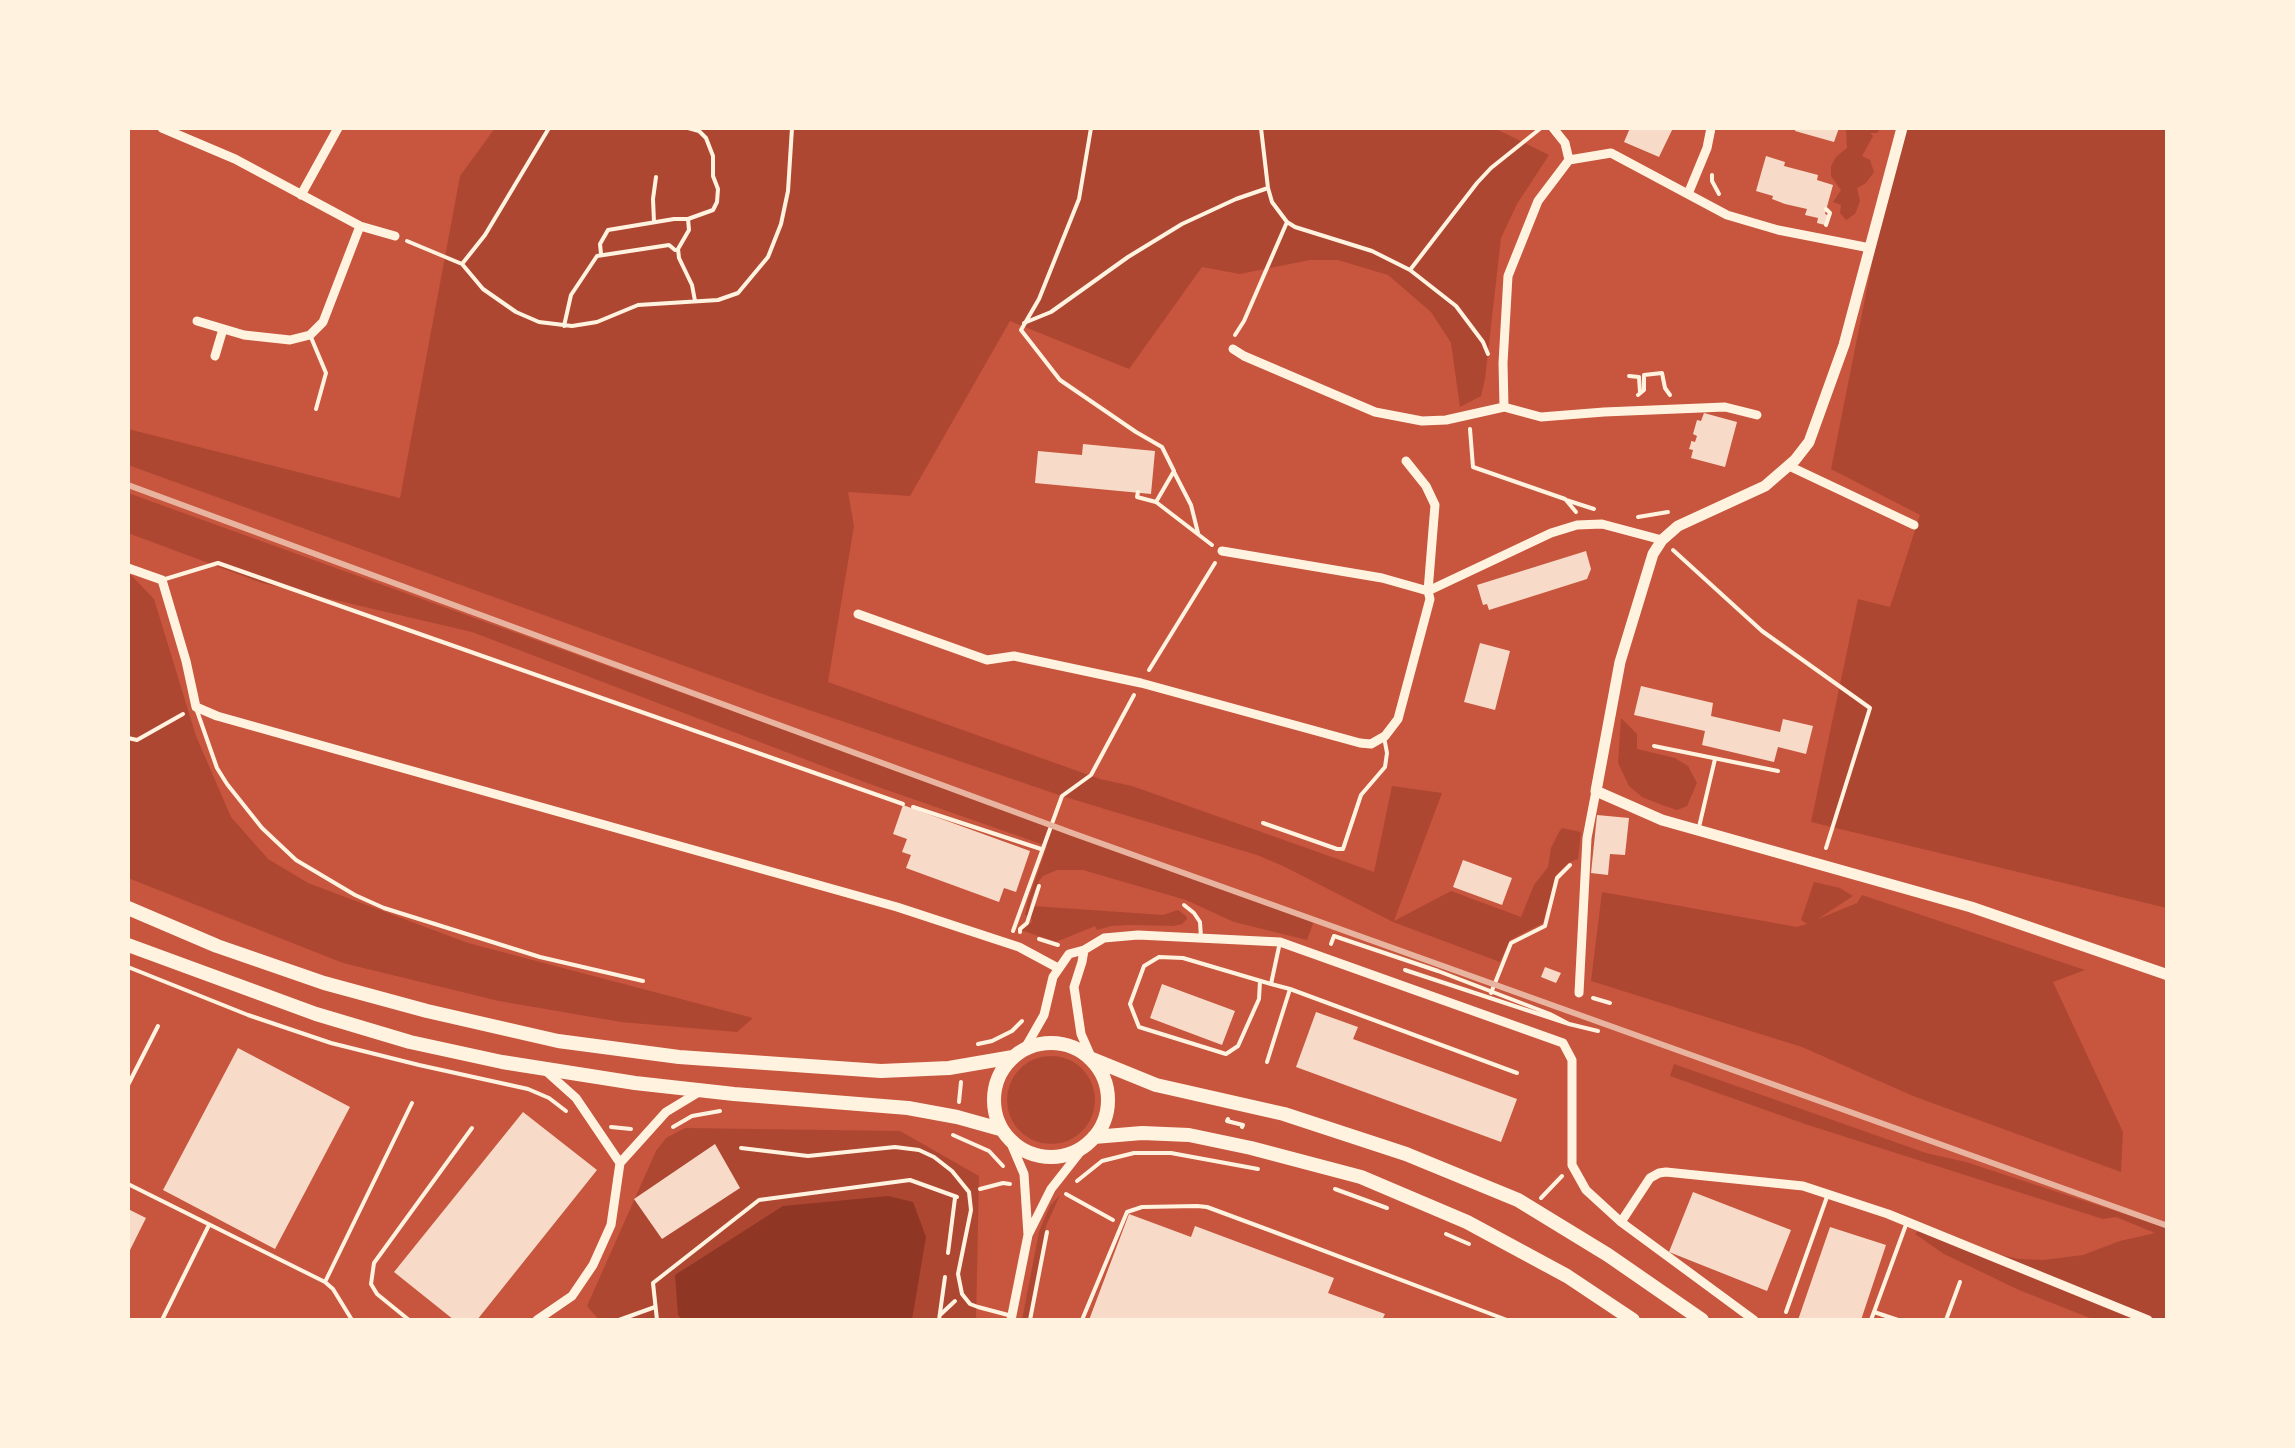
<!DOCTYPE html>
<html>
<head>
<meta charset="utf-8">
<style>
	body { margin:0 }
	#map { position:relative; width:2295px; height:1448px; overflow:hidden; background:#c8553d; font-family:"Exo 2",sans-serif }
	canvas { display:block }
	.frame { position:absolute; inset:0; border:130px solid #fff3e0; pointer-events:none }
</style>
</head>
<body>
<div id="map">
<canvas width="2295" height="1448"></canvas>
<div class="frame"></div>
</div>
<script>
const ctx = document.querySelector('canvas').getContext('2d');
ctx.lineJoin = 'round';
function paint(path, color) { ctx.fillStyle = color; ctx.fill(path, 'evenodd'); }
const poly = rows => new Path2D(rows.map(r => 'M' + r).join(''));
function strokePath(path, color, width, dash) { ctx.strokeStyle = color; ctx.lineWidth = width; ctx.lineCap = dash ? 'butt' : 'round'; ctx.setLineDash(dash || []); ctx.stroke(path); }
paint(poly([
	[495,128,1494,128,1549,155,1517,204,1501,238,1485,379,1481,396,1460,407,1451,343,1431,312,1388,275,1338,260,1310,260,1240,274,1202,267,1129,369,1010,321,910,496,848,492,854,526,828,682,1100,779,1132,786,1374,872,1392,786,1442,793,1394,921,1451,891,1521,917,1534,885,1548,867,1551,848,1559,832,1562,828,1581,832,1578,859,1570,862,1556,875,1543,923,1510,940,1500,962,1393,922,1283,866,1257,855,1062,796,771,697,128,465,128,429,400,498,460,176],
	[1846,128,1881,128,1877,133,1870,133,1873,136,1862,156,1870,160,1874,172,1866,183,1857,188,1860,201,1855,214,1846,220,1840,213,1841,205,1833,202,1841,190,1831,176,1831,166,1836,157,1847,148],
	[1899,128,2167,128,2167,908,1811,822,1858,599,1890,607,1920,515,1831,469],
	[128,493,1314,921,1307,940,1234,922,1186,900,1083,870,1057,870,1043,876,1039,881,1031,900,1028,916,1025,915,1028,900,1047,846,867,783,472,632,262,583,128,533],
	[128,574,132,576,154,599,196,736,231,817,268,859,308,883,468,943,753,1018,737,1032,621,1022,499,1001,343,963,128,878],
	[1621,718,1637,734,1637,749,1675,758,1688,766,1697,783,1687,806,1677,810,1662,805,1642,797,1629,786,1618,763],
	[1814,882,1840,888,1853,896,1818,919,1857,903,1862,895,2085,970,2053,982,2123,1132,2121,1172,1913,1096,1802,1047,1591,981,1602,892,1797,927,1807,924,1801,920],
	[1033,906,1163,915,1178,910,1186,916,1187,919,1182,924,1173,926,1131,925,1111,926,1097,930,1095,926,1056,942,1021,930,1032,922,1031,917],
	'1007 1100a44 44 0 1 1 88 0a44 44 0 1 1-88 0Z',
	[1674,1064,1926,1153,1966,1162,2167,1228,2167,1320,2095,1320,2019,1290,1944,1254,1915,1234,1923,1226,1990,1253,2019,1259,2043,1260,2083,1255,2120,1241,2155,1233,2116,1217,2103,1219,1805,1124,1670,1076],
	[685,1128,900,1131,979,1176,976,1320,599,1320,587,1306,656,1151,666,1138],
	[1060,1195,1046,1226,1028,1320,1022,1320,1039,1232,1050,1206]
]), '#ae4732');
paint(poly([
	[888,1196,913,1202,926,1237,912,1320,682,1320,678,1315,675,1275,783,1206]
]), '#8f3625');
paint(poly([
	[1630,128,1673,128,1659,157,1624,142],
	[1796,128,1839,128,1834,142,1795,131],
	[1766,156,1785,162,1784,166,1818,175,1817,180,1833,185,1825,214,1828,215,1825,225,1817,223,1818,218,1805,215,1807,209,1785,204,1772,199,1773,196,1756,191],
	[1704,413,1737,422,1725,467,1691,458,1693,450,1689,449,1691,443,1691,441,1695,442,1697,436,1693,434,1697,420,1701,421],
	[1083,444,1155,451,1151,494,1035,483,1038,451,1082,455],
	[1586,551,1591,569,1587,579,1489,610,1487,604,1483,605,1477,585],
	[1480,643,1510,651,1495,710,1464,702],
	[1641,686,1713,703,1711,716,1780,732,1783,719,1813,726,1806,754,1778,747,1774,762,1702,745,1705,731,1634,715],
	[903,805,1030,851,1016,892,1004,888,999,902,906,868,911,855,902,852,907,839,893,834],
	[1597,815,1629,818,1625,855,1610,854,1608,875,1591,873],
	[1463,860,1512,878,1502,905,1453,887],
	[1545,967,1561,973,1556,983,1541,977],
	[1162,984,1235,1011,1222,1045,1150,1018],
	[1316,1012,1358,1027,1353,1039,1517,1099,1501,1142,1296,1067],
	[238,1048,350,1107,275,1249,163,1190],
	[523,1112,597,1170,477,1320,454,1320,394,1272],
	[715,1144,740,1188,662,1239,634,1199],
	[1693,1192,1791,1230,1767,1291,1669,1252],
	[128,1209,146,1218,128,1254],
	[1129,1214,1191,1237,1195,1226,1334,1278,1328,1293,1385,1314,1382,1320,1089,1320],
	[1830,1227,1886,1245,1861,1320,1798,1320]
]), '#f7dbc8');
strokePath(poly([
	[549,128,485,235,462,264,483,289,516,312,539,322,572,326,597,322,638,305,718,300,738,293,768,257,781,224,788,191,792,128],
	[688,128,699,131,706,138,713,156,713,176,718,189,717,202,713,210,688,219,689,230,678,249,679,258,692,285,695,301],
	[1091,128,1079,199,1039,299,1021,330,1060,380,1136,432,1162,447,1174,471,1156,502,1212,545],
	[1261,128,1268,188,1272,202,1287,222,1295,227,1372,251,1410,270,1456,306,1483,342,1488,354],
	[1712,175,1712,181,1719,194],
	[654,222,653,199,656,177],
	[1826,225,1830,213,1826,209],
	[407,241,462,264],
	[601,254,600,244,608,230,674,219,688,219],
	[1410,270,1477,183,1491,168,1541,128],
	[1024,323,1051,312,1128,257,1182,224,1236,199,1268,188],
	[564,326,571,295,597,256,669,245,675,250],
	[1235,335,1244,321,1287,222],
	[1629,376,1639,377,1640,392],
	[1638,395,1644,390,1644,375,1662,373,1665,388,1670,395],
	[1470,429,1473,467,1565,499],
	[1174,472,1191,505,1198,533],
	[1138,492,1137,497,1156,502],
	[1576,512,1566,500,1594,509],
	[1638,517,1668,512],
	[1673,550,1762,631,1870,708,1826,848],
	[1149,670,1215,563],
	[128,738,137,740,183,714],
	[913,807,1041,849],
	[1013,931,1062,796,1091,775,1134,695],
	[1020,932,1020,929,1027,923,1039,886],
	[1039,939,1058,945],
	[1331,944,1334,936,1438,971,1550,1014,1569,1024],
	[128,967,248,1015,331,1043,419,1065,528,1089,549,1098,566,1111],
	[1405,970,1569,1024,1598,1031],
	[1491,993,1511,943,1545,926,1557,878,1570,865],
	[1593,998,1610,1003],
	[978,1044,992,1041,1012,1031,1022,1021],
	[959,1102,961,1082],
	[1228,1119,1227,1121,1243,1125,1242,1127],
	[611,1127,631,1129],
	[673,1127,692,1116,720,1111],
	[953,1135,989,1151,1003,1166],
	[1077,1181,1102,1161,1134,1153,1171,1153,1258,1169],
	[980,1189,1003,1183,1010,1184],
	[1335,1189,1387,1208],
	[1066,1194,1113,1220],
	[1541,1198,1562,1176],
	[1446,1234,1469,1244],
	[948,1253,955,1198],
	[940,1315,955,1301],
	[619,1320,655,1307],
	[657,1320,653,1283,759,1200,910,1180,957,1197],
	[939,1320,945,1277],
	[1030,1320,1047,1232]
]), '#fff3e0', 4);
strokePath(poly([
	[310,335,326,373,316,409],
	[162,580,218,563,903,804],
	[196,708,217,768,227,784,262,828,296,860,355,895,384,908,540,957,643,981],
	[1654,746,1778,771],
	[1263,823,1337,849,1343,849,1361,795,1385,767,1387,753,1384,737],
	[1699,827,1715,759],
	[1184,905,1194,913,1200,922,1201,938],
	[1260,981,1259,999,1238,1046,1226,1054,1139,1027,1130,1004,1144,966,1159,957,1183,958,1271,984],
	[1290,989,1517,1073],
	[1267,1062,1290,989,1271,984,1280,942],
	[128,1085,158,1026],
	[741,1148,808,1156,895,1147,919,1150,934,1157,952,1171,969,1192,971,1210,958,1274,962,1294,970,1304,978,1307,1012,1316],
	[128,1184,325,1282,333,1289,352,1320],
	[325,1282,412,1103],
	[1786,1312,1828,1194],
	[1874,1312,1898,1320],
	[162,1320,209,1225],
	[409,1320,377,1294,371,1284,374,1263,472,1128],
	[1082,1320,1127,1212,1142,1207,1197,1206,1207,1207,1269,1230,1507,1320],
	[1871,1320,1907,1222],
	[1946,1320,1960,1282]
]), '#fff3e0', 4);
strokePath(poly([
	[162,128,235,159,360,226,395,236],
	[1553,128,1565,143,1569,160],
	[1688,194,1707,148,1711,128],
	[301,195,338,128],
	[197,321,244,335,290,340,310,335,323,322,360,226],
	[1233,349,1244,356,1375,412,1422,421,1446,420,1504,407,1541,417,1604,412,1725,407,1757,415],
	[215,356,223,329],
	[1504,407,1503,363,1508,276,1538,201,1569,160,1611,153,1727,215,1778,230,1870,248],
	[1789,466,1914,525],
	[1222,551,1382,578,1428,591,1551,533,1577,525,1602,524,1662,540],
	[128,568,162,580,186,661,196,707,217,716,897,907,1019,947,1058,968],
	[858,614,987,660,1014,656,1141,683,1360,743,1371,744,1385,736,1398,719,1430,599,1428,591,1435,505,1426,486,1406,461],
	[1084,950,1082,962,1074,987,1081,1034,1092,1059],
	[1579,993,1587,838,1596,791],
	[1024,1050,1044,1015,1053,977,1069,954,1084,950,1104,938,1138,935,1280,942,1563,1043,1572,1060,1572,1165,1586,1190,1621,1222,1754,1320],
	[547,1072,576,1098,620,1163],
	[1010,1141,1024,1174,1028,1235,1011,1320],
	[1621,1222,1650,1178,1659,1173,1666,1172,1803,1186,1888,1214,2148,1320],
	[1028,1235,1051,1189,1084,1147],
	[537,1320,572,1296,593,1265,611,1225,620,1163,666,1112,699,1092]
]), '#fff3e0', 9);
strokePath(poly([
	[1902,128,1844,345,1809,442,1795,460,1765,486,1678,526,1662,540,1653,554,1620,662,1596,791,1662,820,1971,907,2168,975]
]), '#fff3e0', 11);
strokePath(poly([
	[128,908,217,946,324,983,427,1011,558,1041,679,1057,881,1071,949,1068,1013,1057],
	[128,945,316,1014,410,1042,502,1062,635,1083,734,1094,908,1108,957,1117,1000,1129],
	'994 1100a57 57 0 1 1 114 0a57 57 0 1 1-114 0Z',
	[1092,1059,1156,1085,1284,1114,1406,1154,1518,1200,1608,1255,1702,1320],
	[1094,1137,1142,1133,1189,1135,1251,1148,1361,1177,1467,1222,1567,1276,1633,1320]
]), '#fff3e0', 14);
strokePath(poly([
	[128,485,1072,833,2168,1226]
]), '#e9b49f', 6);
</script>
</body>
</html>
